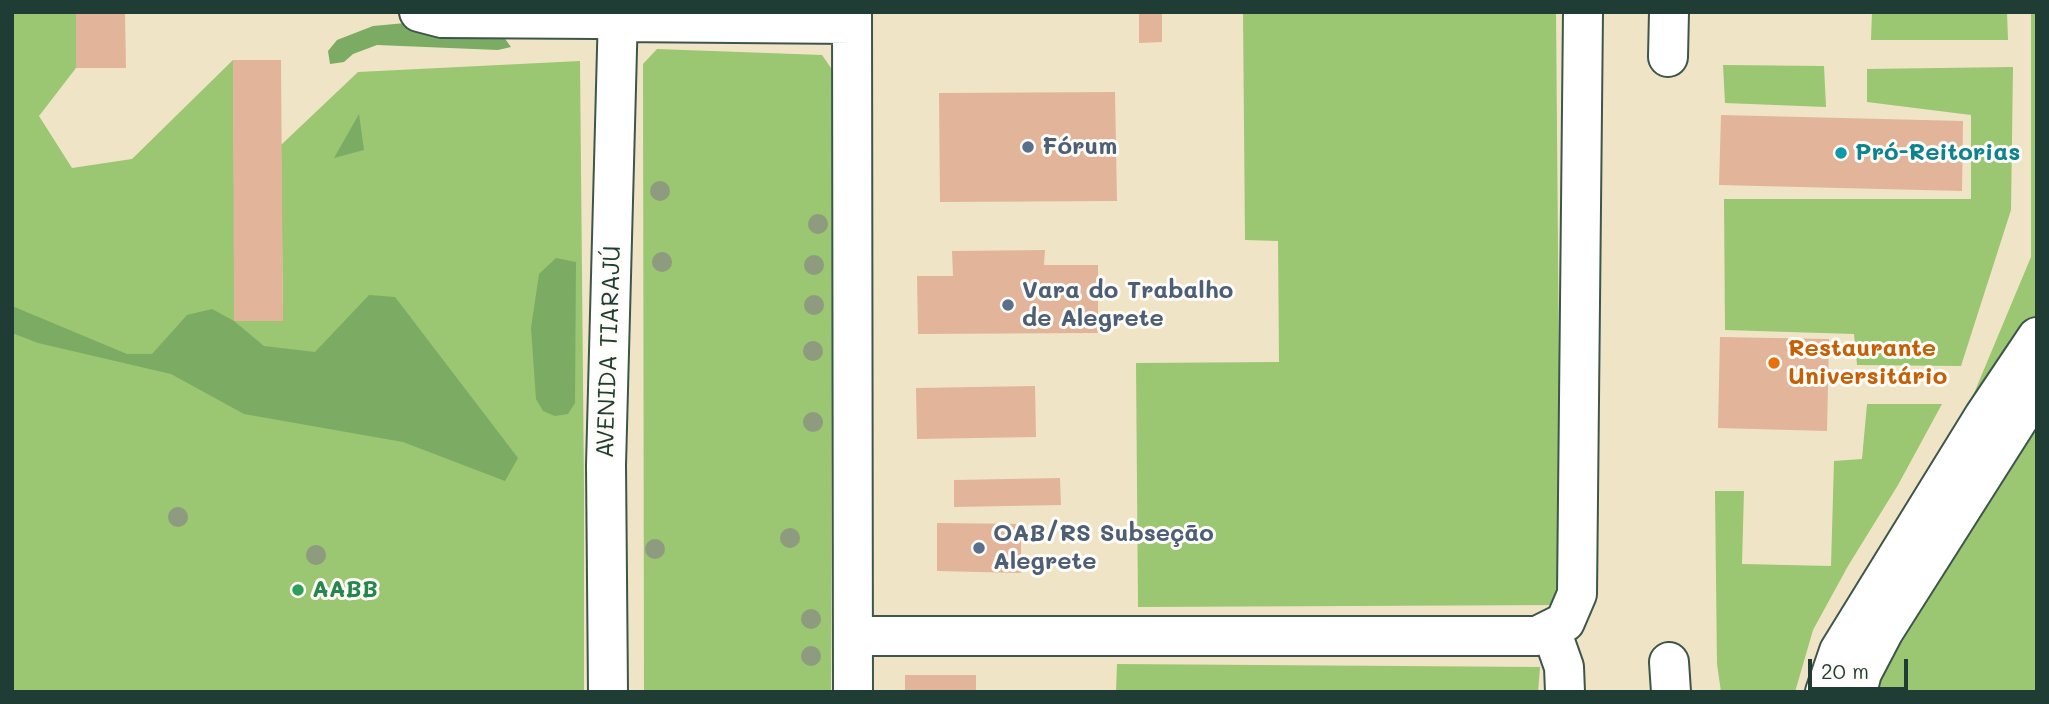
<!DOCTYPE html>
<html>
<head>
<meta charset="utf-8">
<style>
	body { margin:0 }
	#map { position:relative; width:2049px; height:704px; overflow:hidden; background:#f0e4c7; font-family:Mali,sans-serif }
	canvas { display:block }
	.frame { position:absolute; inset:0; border:14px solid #1f3d34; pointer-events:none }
	.scale { position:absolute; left:1808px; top:659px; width:100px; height:32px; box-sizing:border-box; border:4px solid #1f3d34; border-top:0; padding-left:9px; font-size:21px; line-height:24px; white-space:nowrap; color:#1f3d34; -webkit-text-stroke:5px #fdfcf7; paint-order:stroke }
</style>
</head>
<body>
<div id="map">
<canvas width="2049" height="704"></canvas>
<div class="frame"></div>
<div class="scale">20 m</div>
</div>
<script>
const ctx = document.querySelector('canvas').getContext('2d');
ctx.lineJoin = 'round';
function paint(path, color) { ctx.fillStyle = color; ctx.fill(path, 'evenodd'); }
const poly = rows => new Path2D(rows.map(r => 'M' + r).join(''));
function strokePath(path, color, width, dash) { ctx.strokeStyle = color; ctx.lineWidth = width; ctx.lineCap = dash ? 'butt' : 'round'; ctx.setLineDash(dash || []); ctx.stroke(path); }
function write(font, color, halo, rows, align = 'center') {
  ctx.font = font + ' Mali,sans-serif'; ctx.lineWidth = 6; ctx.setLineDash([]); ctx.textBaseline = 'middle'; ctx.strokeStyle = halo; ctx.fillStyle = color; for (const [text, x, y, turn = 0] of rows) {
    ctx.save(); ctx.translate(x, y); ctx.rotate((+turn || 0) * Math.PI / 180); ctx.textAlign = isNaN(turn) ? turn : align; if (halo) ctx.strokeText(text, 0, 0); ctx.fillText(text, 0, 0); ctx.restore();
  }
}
paint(poly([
	[12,12,76,12,76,68,39,116,72,168,132,159,233,60,235,321,283,321,281,145,358,72,580,61,584,488,584,692,12,692],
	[1243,12,1556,12,1561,605,1138,607,1136,363,1279,362,1278,241,1245,240],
	[1872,12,2007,12,2008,40,1871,40],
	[2031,12,2037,12,2037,317,1954,441,2031,257],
	[657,49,822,55,833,71,831,692,644,692,643,64],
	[1723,65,1824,66,1826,107,1725,103],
	[2013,67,2011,210,1961,366,1857,365,1854,334,1725,330,1724,199,1971,199,1971,115,1867,102,1867,69],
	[1867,404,1942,404,1898,485,1848,566,1813,630,1795,692,1721,692,1717,664,1715,491,1744,491,1742,564,1831,566,1834,461,1862,459],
	[2037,414,2037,692,1876,692,1887,646],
	[1117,664,1540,667,1538,692,1116,692]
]), '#9bc672');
paint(poly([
	[427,21,503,36,511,47,498,50,377,45,353,54,344,62,330,64,328,51,337,40,373,26],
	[359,114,364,150,334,158],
	[556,258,576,262,575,403,568,414,555,416,543,411,536,399,531,328,539,274],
	[369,295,395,297,518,458,505,481,403,442,244,414,171,374,38,343,12,333,12,306,127,354,152,354,187,315,212,309,234,321,264,346,315,352]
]), '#7cab64');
paint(poly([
	[76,12,125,12,126,68,76,68],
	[1139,12,1162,12,1162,42,1139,43],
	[233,60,281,60,283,321,234,321],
	[1115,92,1117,201,940,202,939,93],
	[1721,115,1963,121,1962,191,1719,185],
	[1045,250,1044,265,1098,265,1098,333,918,334,917,276,953,276,952,251],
	[1720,337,1829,339,1827,431,1718,428],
	[1035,386,1036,437,917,439,916,388],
	[1060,478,1061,505,954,507,954,480],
	[937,523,1021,524,1021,573,937,571],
	[905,675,976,675,976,692,905,692]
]), '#e2b49a');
const minor = poly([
	[419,12,442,18,598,19,618,22],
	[1668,57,1669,12],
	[1551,630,1564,667,1565,692],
	[853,636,1537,636,1565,622,1577,594,1583,12],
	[1669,662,1671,692],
	[1825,692,1839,651,1984,416,2037,337],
	[1857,692,1862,673,1884,631,2037,390]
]);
const major = poly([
	[852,12,853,692],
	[618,22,852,24],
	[608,692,606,465,618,12]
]);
strokePath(minor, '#3e564a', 42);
strokePath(major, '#3e564a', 42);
strokePath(minor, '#fff', 38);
strokePath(major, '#fff', 38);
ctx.fillStyle = '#8e9b7f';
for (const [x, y] of [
	[660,191],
	[818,224],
	[662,262],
	[814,265],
	[814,305],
	[813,351],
	[813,422],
	[178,517],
	[790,538],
	[655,549],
	[316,555],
	[811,619],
	[811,656]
]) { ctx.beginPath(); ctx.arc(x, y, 10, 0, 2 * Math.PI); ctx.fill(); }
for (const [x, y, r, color] of [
	[1028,147,7,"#5c6f8a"],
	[1841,153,7,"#0f9aa8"],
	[1008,305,7,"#5c6f8a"],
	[1774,363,7,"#e8710a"],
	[979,548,7,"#5c6f8a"],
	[298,590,7,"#2e9e5b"]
]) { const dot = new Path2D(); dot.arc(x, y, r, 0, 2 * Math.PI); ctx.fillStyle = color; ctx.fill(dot); strokePath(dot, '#fdfcf7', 2.5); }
write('bold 24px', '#4e5e75', '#fdfcf7', [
	["Fórum",1042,147],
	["Vara do Trabalho",1022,291],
	["de Alegrete",1022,319],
	["OAB/RS Subseção",993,534],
	["Alegrete",993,562]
], 'left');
write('bold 24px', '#0d838f', '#fdfcf7', [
	["Pró-Reitorias",1855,153]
], 'left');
write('bold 24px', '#c56008', '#fdfcf7', [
	["Restaurante",1788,349],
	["Universitário",1788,377]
], 'left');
write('24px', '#1f3d34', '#fdfcf7', [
	["AVENIDA TIARAJÚ",609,352,-88]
]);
write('bold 24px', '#27864d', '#fdfcf7', [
	["AABB",312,590]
], 'left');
</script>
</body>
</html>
